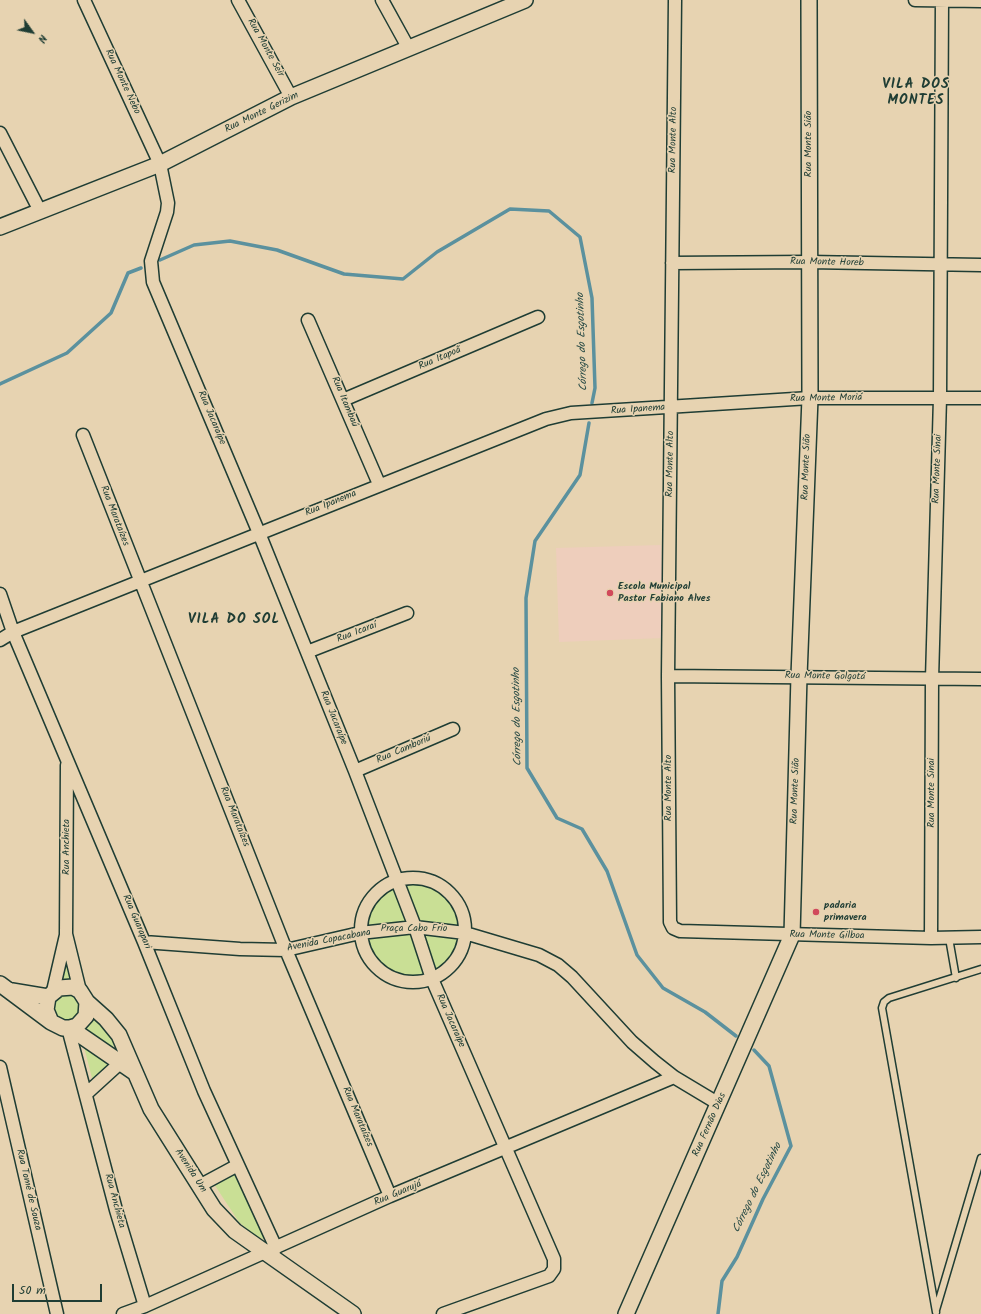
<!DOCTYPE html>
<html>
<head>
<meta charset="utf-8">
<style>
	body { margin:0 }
	#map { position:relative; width:981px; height:1314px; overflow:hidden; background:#e7d3b1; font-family:Kalam,sans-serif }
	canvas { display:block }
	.north { position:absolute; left:12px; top:12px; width:40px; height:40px; -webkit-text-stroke:3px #e7d3b1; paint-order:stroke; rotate:123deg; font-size:11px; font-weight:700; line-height:16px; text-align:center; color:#1f3d34 }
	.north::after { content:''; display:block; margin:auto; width:14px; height:18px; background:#1f3d34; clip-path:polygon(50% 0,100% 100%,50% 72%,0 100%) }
	.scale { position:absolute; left:12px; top:1284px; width:90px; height:18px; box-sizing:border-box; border:2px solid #1f3d34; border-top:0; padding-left:5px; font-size:12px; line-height:14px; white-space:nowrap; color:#1f3d34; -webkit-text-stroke:3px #e7d3b1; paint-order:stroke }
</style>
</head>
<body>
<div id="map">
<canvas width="981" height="1314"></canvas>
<div class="north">N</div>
<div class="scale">50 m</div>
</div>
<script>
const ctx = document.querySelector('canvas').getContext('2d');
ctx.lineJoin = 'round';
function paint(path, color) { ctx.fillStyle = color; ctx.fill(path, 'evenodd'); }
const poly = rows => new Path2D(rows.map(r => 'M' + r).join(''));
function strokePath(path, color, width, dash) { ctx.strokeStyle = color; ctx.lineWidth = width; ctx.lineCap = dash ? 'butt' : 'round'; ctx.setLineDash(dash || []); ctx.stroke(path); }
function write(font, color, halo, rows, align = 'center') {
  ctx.font = font + ' Kalam,sans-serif'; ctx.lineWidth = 3; ctx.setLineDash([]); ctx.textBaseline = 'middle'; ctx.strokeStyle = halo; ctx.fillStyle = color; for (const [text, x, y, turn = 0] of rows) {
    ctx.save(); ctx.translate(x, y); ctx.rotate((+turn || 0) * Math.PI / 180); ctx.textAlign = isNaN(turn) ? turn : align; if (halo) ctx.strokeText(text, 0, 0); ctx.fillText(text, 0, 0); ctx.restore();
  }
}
paint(poly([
	[661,545,664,638,559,642,556,548]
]), '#eecebc');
paint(poly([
	'365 930a48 48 0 1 1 96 0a48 48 0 1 1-96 0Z',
	[67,949,72,981,59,984],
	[64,991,82,1000,77,1021,55,1021,51,999],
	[93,1014,111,1029,114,1050,113,1055,83,1027],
	[83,1043,102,1057,110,1067,93,1082],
	[236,1172,268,1238,263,1239,253,1234,239,1222,214,1184]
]), '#c9df95');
strokePath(poly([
	[160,260,194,245,230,241,277,250,344,274,403,279,437,252,510,209,549,211,580,237,592,298,595,388,592,403],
	[0,384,67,353,111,313,128,273,141,268],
	[589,423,580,475,535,541,526,598,527,768,557,818,582,829,607,871,637,955,663,988,705,1012,736,1036],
	[718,1314,722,1281,737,1257,763,1199,791,1146,769,1066,754,1050]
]), '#5b919e', 3.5);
const service = poly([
	[949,938,956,978],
	[936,1310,981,1158],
	[936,1312,882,1008,884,1002,889,998,981,969]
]);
const minor = poly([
	[84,0,160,164,168,203,167,212,151,261,153,282,259,533,355,771,415,927,432,979,554,1259,554,1269,549,1276,443,1314],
	[238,0,291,97],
	[382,0,409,49],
	[675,0,668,676,670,922,673,928,680,931,931,938,981,937],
	[915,0,981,1],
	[0,133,40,211],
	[672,263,809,262,981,265],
	[308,320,379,484],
	[343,400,538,317],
	[83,435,286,950,390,1196],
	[0,594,13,632,144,942,204,1091,276,1248],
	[0,640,13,632,546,419,571,413,810,398,981,398],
	[307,652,407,613],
	[668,676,981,679],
	[67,765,66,934,80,991],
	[355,771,453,729],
	'361 930a52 52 0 1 1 104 0a52 52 0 1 1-104 0Z',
	[931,938,932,679,940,398,942,0],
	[144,942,240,949,286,950,360,933,415,927,465,933,539,955,558,965,572,977,632,1042,655,1062,674,1077,719,1104],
	[53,991,66,935],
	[68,1028,116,1210,145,1306],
	[0,1067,57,1314],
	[86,1094,120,1063,124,1055],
	[199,1186,238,1165],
	[123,1314,145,1306,390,1196,674,1077]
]);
const tertiary = poly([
	[0,227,160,164,291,97,525,0],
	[0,984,51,1022],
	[12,991,48,997],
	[87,1002,86,1016,77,1026,70,1028,63,1028,51,1022,46,1010,48,997,59,988,73,987,80,991,87,1002,106,1019,119,1035,151,1109,214,1209,235,1231,353,1314],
	[70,1028,134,1072],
	[626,1314,792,935,799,676,810,398,809,0]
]);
strokePath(service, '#1f3d34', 9);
strokePath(minor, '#1f3d34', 15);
strokePath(tertiary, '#1f3d34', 18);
strokePath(service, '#e7d3b1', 6);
strokePath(minor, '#e7d3b1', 12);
strokePath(tertiary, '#e7d3b1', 15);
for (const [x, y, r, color] of [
	[610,593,4,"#d1495b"],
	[816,912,4,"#d1495b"]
]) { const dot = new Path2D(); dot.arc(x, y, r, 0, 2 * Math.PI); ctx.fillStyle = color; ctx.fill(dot); strokePath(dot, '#e7d3b1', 1.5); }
write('10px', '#1f3d34', '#e7d3b1', [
	["Rua Monte Seir",265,48,61],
	["Rua Monte Nebo",122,82,65],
	["Rua Monte Gerizim",262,113,-26],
	["Rua Monte Alto",674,140,-89],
	["Rua Monte Sião",809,144,-90],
	["Rua Monte Horeb",827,263,1],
	["Rua Itapoã",440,359,-23],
	["Rua Monte Moriá",826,399,-1],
	["Rua Itambaú",344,402,67],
	["Rua Ipanema",638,410,-4],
	["Rua Jacaraípe",211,418,67],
	["Rua Monte Alto",671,464,-89],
	["Rua Monte Sião",807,467,-88],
	["Rua Monte Sinai",938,469,-88],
	["Rua Ipanema",331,504,-22],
	["Rua Marataízes",114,516,69],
	["Rua Icaraí",357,633,-21],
	["Rua Monte Golgotá",825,677,1],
	["Rua Jacaraípe",333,718,68],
	["Rua Camboriú",404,750,-23],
	["Rua Monte Alto",669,788,-90],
	["Rua Monte Sião",796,791,-88],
	["Rua Monte Sinai",932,793,-90],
	["Rua Marataízes",234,817,68],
	["Rua Anchieta",67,847,-90],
	["Rua Guarapari",136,922,67],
	["Rua Monte Gilboa",827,936,1],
	["Avenida Copacabana",329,941,-11],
	["Rua Jacaraípe",450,1021,66],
	["Rua Marataízes",357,1117,67],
	["Rua Fernão Dias",710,1125,-66],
	["Avenida Um",190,1171,57],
	["Rua Tomé de Souza",28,1190,77],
	["Rua Guarujá",398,1194,-23],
	["Rua Anchieta",114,1201,75]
]);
write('bold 10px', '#1f3d34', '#e7d3b1', [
	["Escola Municipal",618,587],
	["Pastor Fabiano Alves",618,599],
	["padaria",824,906],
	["primavera",824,918]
], 'left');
write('10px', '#284539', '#e7d3b1', [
	["Praça Cabo Frio",414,929]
]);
write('italic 11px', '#294b46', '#e7d3b1', [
	["Córrego do Esgotinho",583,342,-92],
	["Córrego do Esgotinho",518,717,-91],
	["Córrego do Esgotinho",758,1188,-64]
]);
ctx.letterSpacing = '1px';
write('bold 14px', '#1f3d34', '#e7d3b1', [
	["VILA DOS",916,86],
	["MONTES",916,102],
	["VILA DO SOL",234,621]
]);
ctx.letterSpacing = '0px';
</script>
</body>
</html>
